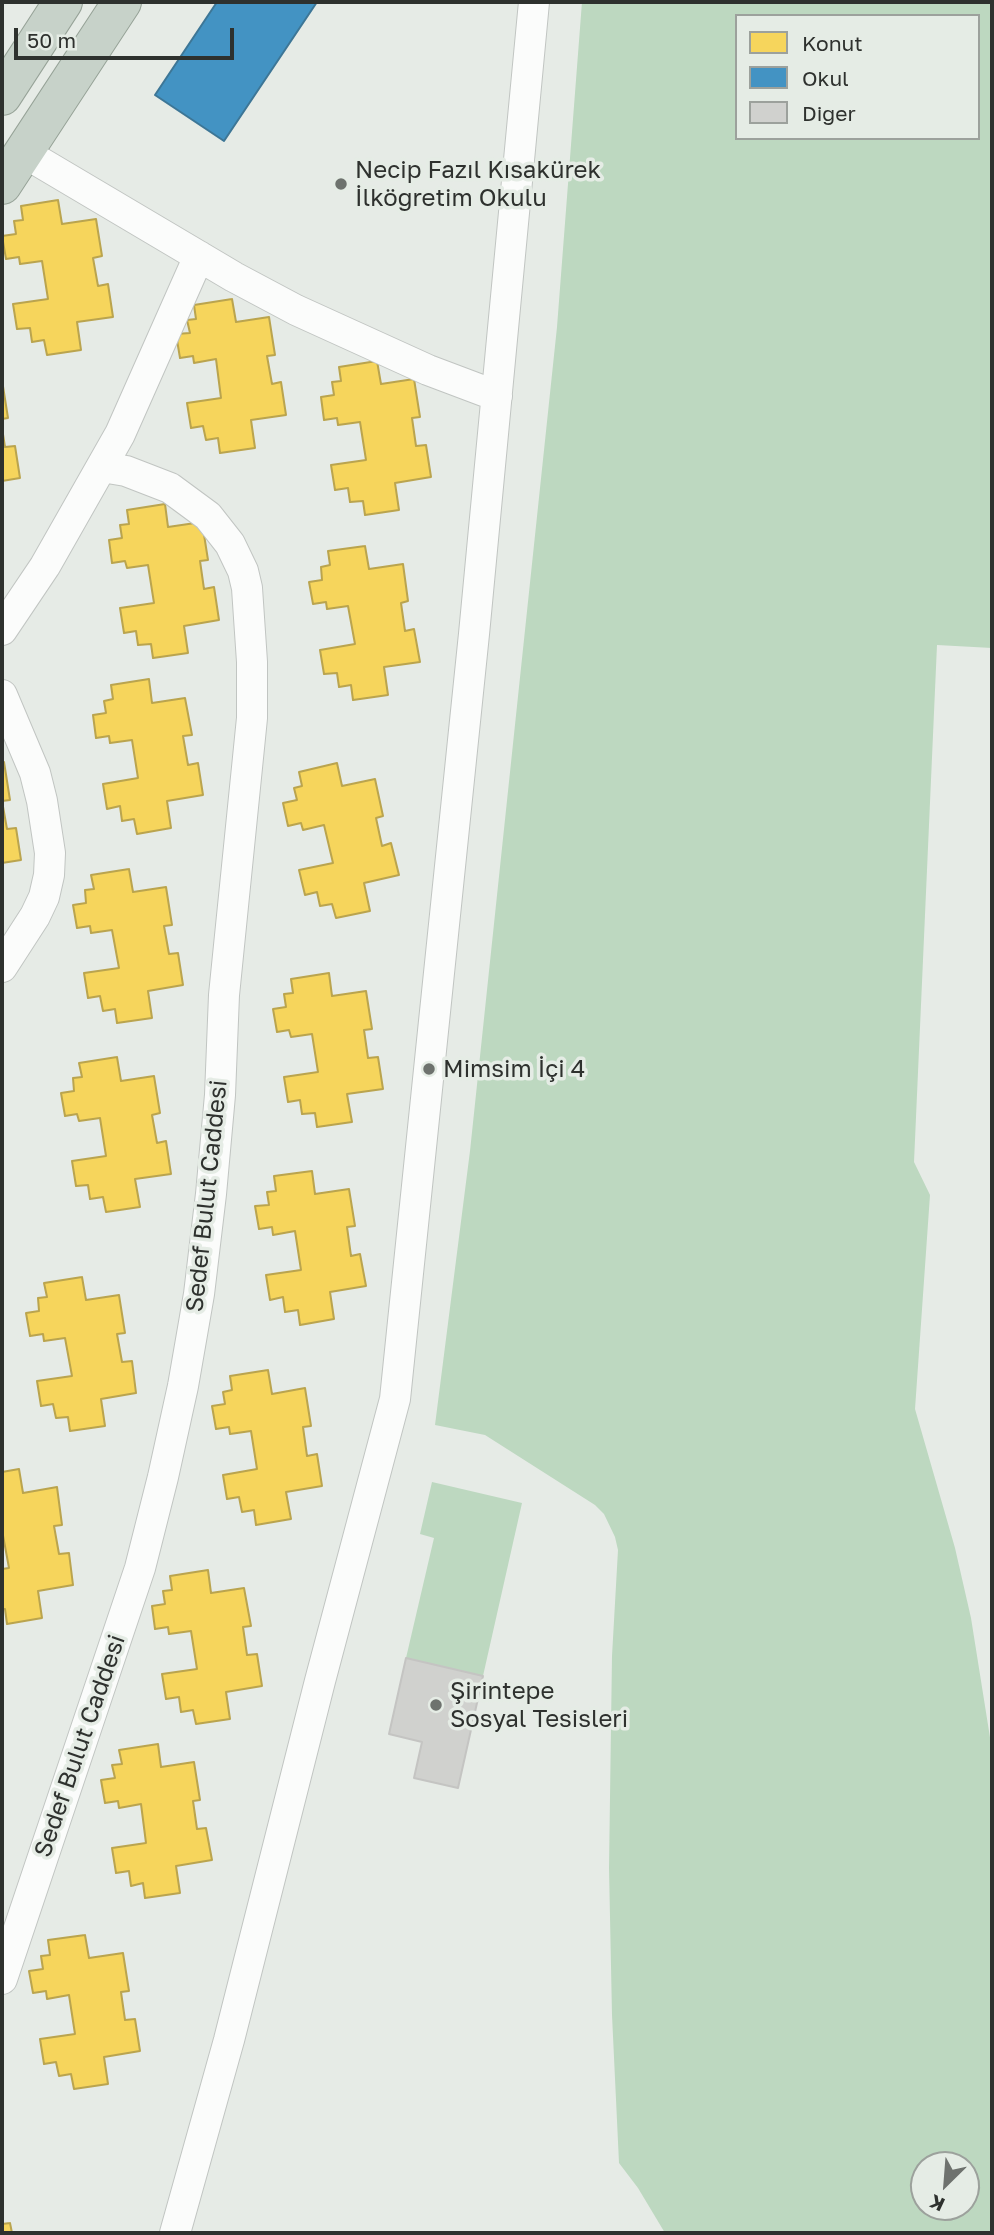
<!DOCTYPE html>
<html>
<head>
<meta charset="utf-8">
<style>
	body { margin:0 }
	#map { position:relative; width:994px; height:2235px; overflow:hidden; background:#e6ebe6; font-family:"Golos Text",sans-serif }
	canvas { display:block }
	.frame { position:absolute; inset:0; border:4px solid #2e312e; pointer-events:none }
	.legend { position:absolute; left:735px; top:14px; width:245px; height:126px; box-sizing:border-box; background:#e5ece5; border:2px solid #9ca19c; margin:0; padding:9px 12px; list-style:none; font-size:21px; color:#2e312e }
	.legend li { display:flex; align-items:center; gap:14px; height:35px }
	.legend b { width:35px; border:2px solid #9ca19c }
	.north { position:absolute; left:910px; top:2151px; width:70px; height:70px; box-sizing:border-box; background:#e5ece5; border:2px solid #9ca19c; border-radius:50%; rotate:205deg; font-size:19px; font-weight:700; line-height:28px; text-align:center; color:#2e312e }
	.north::after { content:''; display:block; margin:auto; width:24px; height:32px; background:#6e726e; clip-path:polygon(50% 0,100% 100%,50% 72%,0 100%) }
	.scale { position:absolute; left:14px; top:28px; width:220px; height:32px; box-sizing:border-box; border:4px solid #2e312e; border-top:0; padding-left:9px; font-size:21px; line-height:24px; white-space:nowrap; color:#2e312e; -webkit-text-stroke:5px #e5ece5; paint-order:stroke }
</style>
</head>
<body>
<div id="map">
<canvas width="994" height="2235"></canvas>
<div class="frame"></div>
<ul class="legend">
<li><b style="height:19px;background:#f6d55c"></b>Konut</li>
<li><b style="height:19px;background:#4393c3"></b>Okul</li>
<li><b style="height:19px;background:#d0d1ce"></b>Diğer</li>
</ul>
<div class="north">K</div>
<div class="scale">50 m</div>
</div>
<script>
const ctx = document.querySelector('canvas').getContext('2d');
ctx.lineJoin = 'round';
function paint(path, color) { ctx.fillStyle = color; ctx.fill(path, 'evenodd'); }
const poly = rows => new Path2D(rows.map(r => 'M' + r).join(''));
function strokePath(path, color, width, dash) { ctx.strokeStyle = color; ctx.lineWidth = width; ctx.lineCap = dash ? 'butt' : 'round'; ctx.setLineDash(dash || []); ctx.stroke(path); }
function write(font, color, halo, rows, align = 'center') {
  ctx.font = font + ' "Golos Text",sans-serif'; ctx.lineWidth = 7; ctx.setLineDash([]); ctx.textBaseline = 'middle'; ctx.strokeStyle = halo; ctx.fillStyle = color; for (const [text, x, y, turn = 0] of rows) {
    ctx.save(); ctx.translate(x, y); ctx.rotate((+turn || 0) * Math.PI / 180); ctx.textAlign = isNaN(turn) ? turn : align; if (halo) ctx.strokeText(text, 0, 0); ctx.fillText(text, 0, 0); ctx.restore();
  }
}
paint(poly([
	[582,2,992,2,992,648,937,645,914,1162,930,1195,915,1409,955,1548,971,1618,992,1750,992,2233,665,2233,638,2188,619,2163,612,2015,609,1868,612,1656,618,1550,615,1537,604,1514,595,1505,485,1435,435,1425,470,1151,557,327],
	[737,16,978,16,978,138,737,138],
	[966,2165,966,2207,924,2207,924,2165],
	[432,1482,522,1503,483,1676,406,1658,434,1538,420,1534]
]), '#bdd8c0');
const homes = poly([
	[58,200,62,224,96,219,102,256,93,258,98,286,108,284,113,317,77,322,81,350,47,355,44,340,32,342,30,328,17,329,13,304,48,299,42,261,20,264,19,257,6,259,2,236,16,234,14,221,23,220,21,206,58,200],
	[232,299,236,322,269,317,275,355,267,356,272,384,281,382,286,415,251,420,255,448,220,453,218,438,206,440,203,426,191,428,187,403,221,398,216,359,194,363,193,356,180,358,176,334,190,333,187,320,196,319,194,305,232,299],
	[377,361,381,384,414,379,420,417,412,418,416,446,426,445,431,477,395,483,399,510,365,515,363,501,350,502,348,488,335,490,331,465,366,460,360,422,338,425,337,418,324,420,321,397,334,395,332,382,341,381,339,367,377,361],
	[2,380,8,418,2,419,2,380],
	[2,428,5,447,15,446,20,478,2,481,2,428],
	[165,504,168,527,202,522,208,560,200,561,204,589,214,587,219,620,184,626,188,653,153,658,151,644,138,645,136,631,124,633,120,608,154,603,148,565,127,568,125,561,112,563,109,540,122,538,120,525,129,524,127,510,165,504],
	[365,546,369,569,403,564,408,601,401,603,405,631,414,629,420,662,384,667,388,695,353,700,351,685,339,687,337,673,324,674,320,650,355,644,348,606,327,609,326,602,313,604,309,582,322,580,321,567,330,565,328,551,365,546],
	[149,679,152,703,185,698,192,735,183,736,188,765,198,763,203,795,167,801,171,828,137,834,134,819,122,821,120,806,107,809,103,784,138,778,132,740,110,743,109,736,96,738,93,715,106,713,104,701,113,699,111,685,149,679],
	[2,762,4,762,10,800,2,801,7,829,16,828,21,860,2,863,2,762],
	[337,763,342,786,375,779,383,816,376,818,382,846,391,843,399,875,364,883,370,911,336,918,332,904,320,906,317,892,305,895,299,870,333,863,324,825,303,830,301,823,288,826,283,803,297,800,294,788,302,786,299,772,337,763],
	[129,869,133,892,166,887,172,925,164,926,169,954,178,953,183,985,148,991,152,1018,117,1023,115,1009,103,1011,100,996,88,998,84,973,119,968,112,930,91,933,90,926,77,928,73,905,86,903,85,890,94,889,91,875,129,869],
	[329,973,332,996,366,991,372,1029,364,1030,368,1058,378,1057,383,1089,347,1094,352,1122,317,1127,315,1113,302,1114,300,1100,288,1102,284,1077,318,1072,312,1034,291,1037,289,1030,277,1032,273,1009,286,1007,284,994,293,993,291,979,329,973],
	[117,1057,121,1081,154,1076,160,1113,152,1115,157,1143,166,1141,171,1174,135,1179,140,1207,106,1212,103,1197,90,1199,88,1185,76,1186,72,1161,106,1156,100,1118,79,1121,77,1114,65,1116,61,1093,74,1091,73,1078,82,1077,79,1063,117,1057],
	[312,1171,315,1194,349,1189,355,1226,347,1227,351,1256,360,1254,366,1286,330,1292,334,1319,300,1325,298,1310,285,1312,283,1297,270,1300,266,1275,301,1270,295,1231,273,1235,272,1227,259,1229,255,1206,269,1205,267,1192,276,1191,274,1176,312,1171],
	[82,1277,86,1300,119,1295,125,1333,117,1334,122,1362,132,1361,136,1393,101,1399,105,1426,70,1431,68,1417,56,1418,53,1404,41,1406,37,1381,72,1376,65,1338,44,1341,43,1334,30,1336,26,1313,39,1311,38,1298,47,1297,44,1283,82,1277],
	[268,1370,272,1394,305,1388,311,1426,303,1427,307,1456,317,1454,322,1486,286,1492,291,1519,256,1525,254,1510,242,1512,239,1497,227,1499,223,1475,257,1469,251,1431,230,1434,229,1427,216,1429,212,1406,225,1404,223,1392,232,1390,230,1376,268,1370],
	[19,1469,23,1493,57,1487,62,1525,54,1526,59,1554,69,1553,73,1585,38,1591,42,1618,7,1624,5,1609,2,1609,2,1569,9,1568,2,1530,2,1472,19,1469],
	[208,1570,211,1593,244,1588,251,1626,243,1627,247,1655,257,1654,262,1686,226,1692,230,1719,196,1724,193,1710,181,1712,179,1697,166,1699,162,1674,197,1669,191,1631,169,1634,168,1627,155,1629,152,1606,165,1604,163,1591,172,1590,170,1576,208,1570],
	[158,1744,161,1767,194,1762,200,1800,193,1801,197,1829,206,1828,212,1860,176,1866,180,1893,145,1898,143,1883,131,1886,129,1871,116,1873,112,1848,146,1843,141,1804,119,1808,118,1801,105,1803,101,1780,115,1778,112,1765,122,1764,119,1750,158,1744],
	[85,1935,89,1958,123,1953,129,1991,121,1992,125,2020,135,2019,140,2051,104,2057,108,2084,74,2089,71,2074,59,2076,56,2062,44,2064,40,2039,75,2034,69,1995,47,1999,46,1991,33,1993,29,1971,43,1969,41,1956,50,1955,48,1940,85,1935],
	[10,2223,12,2233,2,2233,2,2224,10,2223]
]);
paint(homes, '#f6d55c');
strokePath(homes, '#baa44e', 2);
const schools = poly([
	[217,2,317,2,224,141,155,95,217,2]
]);
paint(schools, '#4393c3');
strokePath(schools, '#3d7696', 2);
const building = poly([
	[406,1658,483,1676,458,1788,414,1778,422,1742,389,1734,406,1658]
]);
paint(building, '#d0d1ce');
strokePath(building, '#c4c4c2', 2);
const street = poly([
	[23,152,234,277,296,310,428,370,497,396],
	[2,630,45,566,120,434,199,256],
	[2,695,35,773,42,801,50,853,49,875,44,897,35,916,2,967],
	[2,1979,140,1568,163,1477,183,1386,199,1294,211,1194,220,1095,224,995,252,718,252,662,247,588,243,571,230,544,208,516,170,488,126,471,102,467],
	[175,2233,229,2040,320,1681,395,1399,474,634,534,2]
]);
const highway = poly([
	[2,96,63,2],
	[2,185,122,2]
]);
strokePath(street, '#c1c5c2', 32);
strokePath(highway, '#96a297', 40);
strokePath(street, '#fbfcfb', 30);
strokePath(highway, '#c7d2c9', 38);
for (const [x, y, r, color] of [
	[341,184,7,"#6e726e"],
	[429,1069,7,"#6e726e"],
	[436,1705,7,"#6e726e"]
]) { const dot = new Path2D(); dot.arc(x, y, r, 0, 2 * Math.PI); ctx.fillStyle = color; ctx.fill(dot); strokePath(dot, '#e5ece5', 2.5); }
write('24px', '#2e312e', '#e5ece5', [
	["Necip Fazıl Kısakürek",355,170],
	["İlköğretim Okulu",355,198],
	["Mimsim İçi 4",443,1069],
	["Şirintepe",450,1691],
	["Sosyal Tesisleri",450,1719]
], 'left');
write('24px', '#2e312e', '#e5ece5', [
	["Sedef Bulut Caddesi",207,1196,-84],
	["Sedef Bulut Caddesi",80,1746,-71]
]);
</script>
</body>
</html>
